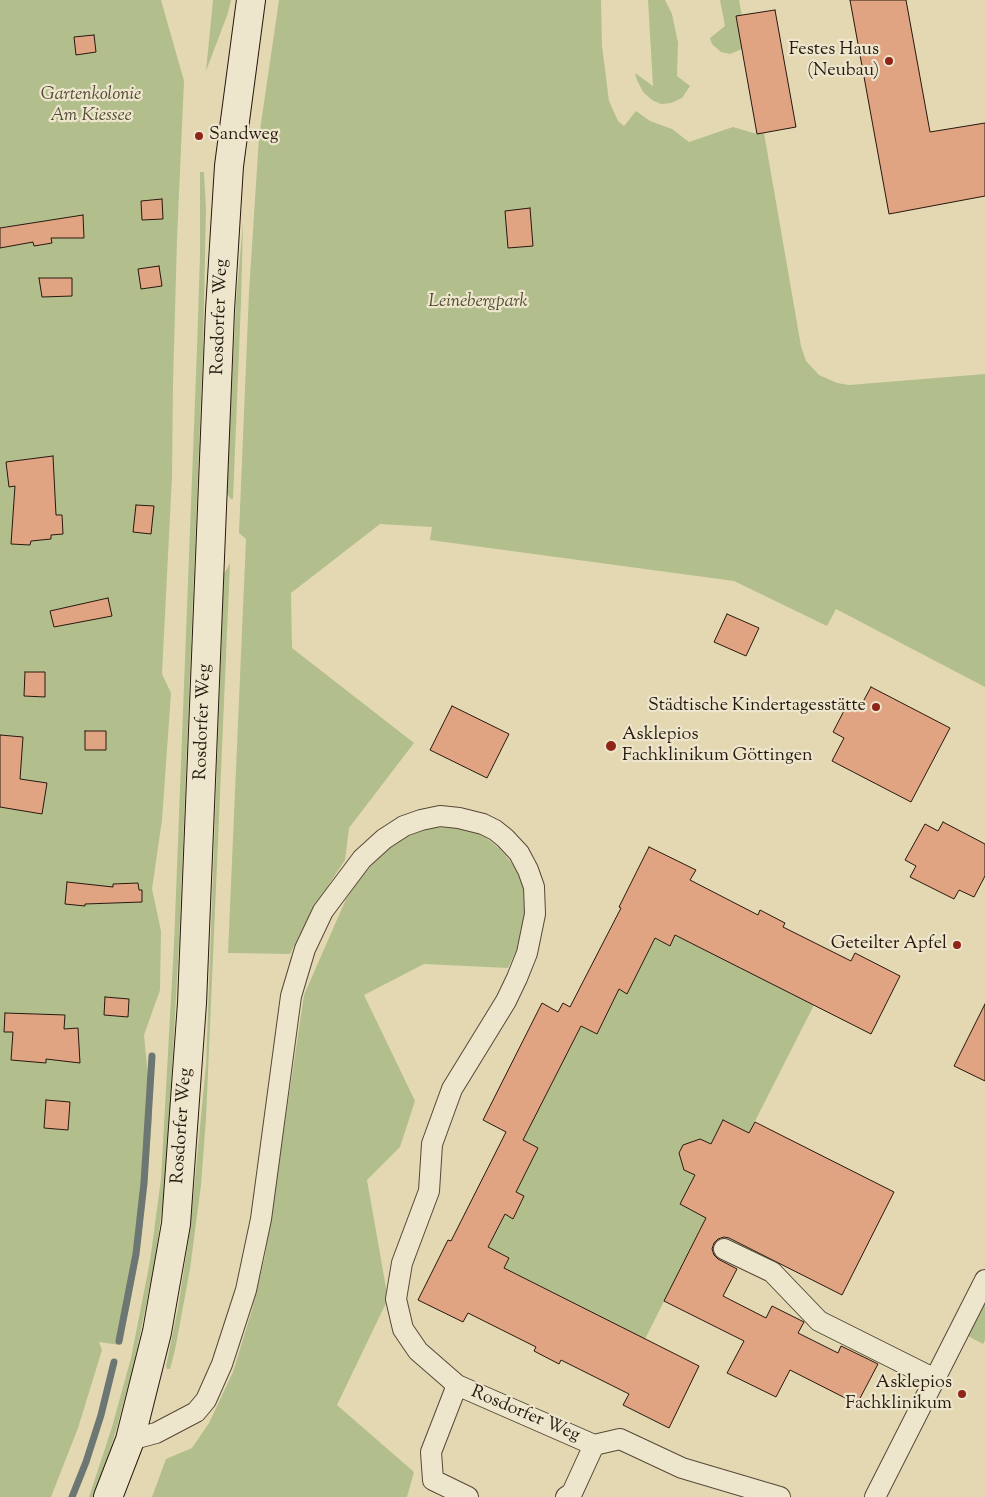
<!DOCTYPE html>
<html>
<head>
<meta charset="utf-8">
<style>
	body { margin:0 }
	canvas { display:block; background:#e3d8b2 }
</style>
</head>
<body>
<canvas width="985" height="1497"></canvas>
<script>
const ctx = document.querySelector('canvas').getContext('2d');
ctx.lineJoin = 'round';
function paint(path, color) { ctx.fillStyle = color; ctx.fill(path, 'evenodd'); }
const poly = rows => new Path2D(rows.map(r => 'M' + r).join(''));
function strokePath(path, color, width, dash) { ctx.strokeStyle = color; ctx.lineWidth = width; ctx.lineCap = dash ? 'butt' : 'round'; ctx.setLineDash(dash || []); ctx.stroke(path); }
function write(font, color, halo, rows, align = 'center') {
  ctx.font = font + ' "Sorts Mill Goudy",serif'; ctx.lineWidth = 4.5; ctx.setLineDash([]); ctx.textBaseline = 'middle'; ctx.strokeStyle = halo; ctx.fillStyle = color; for (const [text, x, y, turn = 0] of rows) {
    ctx.save(); ctx.translate(x, y); ctx.rotate((+turn || 0) * Math.PI / 180); ctx.textAlign = isNaN(turn) ? turn : align; if (halo) ctx.strokeText(text, 0, 0); ctx.fillText(text, 0, 0); ctx.restore();
  }
}
paint(poly([
	[0,0,161,0,184,81,177,239,173,384,172,476,162,674,171,693,162,820,152,889,161,931,160,990,144,1035,152,1118,147,1181,140,1248,130,1304,120,1345,99,1342,102,1350,78,1428,51,1497,0,1497],
	[213,0,231,0,228,13,206,71],
	[279,0,601,0,602,46,609,101,618,121,624,126,636,111,650,121,672,129,689,142,733,127,757,134,764,133,801,346,806,361,819,375,837,383,849,385,985,374,985,687,836,609,827,626,734,581,430,540,432,527,380,524,291,593,292,648,414,743,349,828,345,860,314,907,290,954,228,953,246,539,239,533,249,292,259,137],
	[648,0,665,0,672,14,678,43,677,76,690,86,682,98,671,103,661,104,652,100,643,92,637,80,635,73,653,86],
	[720,0,739,0,742,16,736,17,742,49,730,54,721,52,712,44,710,38,725,26],
	[200,172,204,172,206,209,203,349,179,943,166,1179,155,1261,135,1359,117,1427,101,1479,94,1497,89,1497,112,1427,131,1358,150,1261,161,1179,174,944,197,349,200,255],
	[243,222,241,302,233,499,231,499,227,494,231,403,236,302],
	[230,563,206,1119,201,1185,190,1269,175,1350,170,1369,167,1369,166,1366,178,1308,190,1230,206,1065,224,574],
	[433,827,456,828,480,833,500,849,514,866,523,885,525,913,519,945,508,968,424,964,364,995,415,1101,400,1147,367,1180,388,1299,337,1405,414,1472,407,1497,152,1497,166,1459,192,1448,209,1423,233,1372,252,1310,265,1256,304,995,346,899,366,871,388,849,412,834],
	[647,934,669,945,675,935,814,1005,749,1133,723,1120,711,1144,700,1139,696,1146,683,1145,679,1153,681,1160,687,1164,684,1170,695,1175,680,1204,706,1218,645,1339,504,1268,509,1258,488,1247,505,1214,513,1218,524,1196,516,1192,538,1148,523,1140,581,1026,597,1034,619,989,627,993,639,970],
	[985,1303,985,1340,983,1344,968,1336]
]), '#b2bf8d');
strokePath(poly([
	[119,1341,136,1254,144,1183,152,1056],
	[72,1497,86,1462,101,1415,114,1362]
]), '#6c7773', 7);
const building = poly([
	[850,0,906,0,930,132,985,123,985,196,889,214,850,0],
	[775,10,796,127,757,134,736,16,775,10],
	[94,35,96,52,76,55,74,37,94,35],
	[162,199,163,219,142,220,141,201,162,199],
	[530,208,533,246,508,248,505,211,530,208],
	[83,215,84,238,51,238,52,243,34,246,33,242,0,248,0,228,83,215],
	[159,266,162,286,141,289,138,269,159,266],
	[39,278,72,278,72,296,42,297,39,278],
	[53,456,56,515,62,515,63,534,51,535,51,539,31,541,30,545,11,544,15,486,9,487,6,462,53,456],
	[136,505,154,506,151,534,133,532,136,505],
	[108,598,112,616,54,627,50,611,108,598],
	[727,614,759,628,746,656,714,642,727,614],
	[25,672,45,672,45,697,24,696,25,672],
	[871,687,950,728,911,802,832,761,844,738,833,732,847,705,858,711,871,687],
	[452,706,509,734,487,778,430,750,452,706],
	[85,731,106,731,106,750,85,750,85,731],
	[0,735,23,737,20,779,47,783,42,814,0,807,0,735],
	[943,822,985,844,985,876,974,897,959,890,954,899,910,877,916,866,905,860,925,824,938,831,943,822],
	[649,847,696,870,690,880,758,915,760,910,785,923,783,927,851,961,855,953,900,976,871,1034,675,935,670,946,655,938,627,994,619,989,597,1034,581,1026,523,1140,538,1148,516,1192,524,1196,513,1219,505,1214,488,1247,509,1258,504,1268,699,1366,669,1428,623,1405,629,1394,561,1360,559,1364,534,1351,536,1347,468,1313,463,1322,418,1300,448,1240,451,1241,506,1132,483,1120,542,1003,558,1012,563,1003,570,1007,621,908,619,907,649,847],
	[67,882,113,887,113,884,138,883,139,890,142,890,142,902,85,904,85,906,65,904,67,882],
	[105,997,129,999,128,1017,104,1015,105,997],
	[985,1004,985,1081,954,1066,985,1004],
	[5,1013,65,1015,64,1029,78,1028,80,1063,46,1059,46,1063,11,1060,13,1032,4,1032,5,1013],
	[46,1100,70,1102,68,1130,44,1128,46,1100],
	[723,1120,749,1133,755,1122,894,1192,842,1295,729,1238,724,1237,718,1239,714,1243,712,1249,714,1255,718,1259,737,1269,723,1296,766,1318,772,1306,804,1322,798,1333,838,1353,841,1346,878,1364,857,1404,790,1370,776,1397,727,1373,744,1341,664,1301,706,1218,680,1204,695,1175,684,1170,679,1153,683,1145,700,1139,711,1144,723,1120]
]);
paint(building, '#e1a483');
strokePath(building, '#28180e', 1);
const minor = poly([
	[724,1249,772,1272,819,1321,935,1379],
	[457,1385,431,1452,433,1480,468,1497],
	[130,1440,156,1433,196,1412,206,1400,222,1364,246,1290,261,1219,291,996,305,949,323,911,362,859,384,839,404,826,421,820,440,816,459,818,483,824,495,830,505,838,519,853,528,870,534,887,535,914,527,953,517,978,506,1001,452,1089,432,1144,429,1191,402,1263,396,1299,403,1329,418,1351,457,1385,594,1445,620,1439,682,1468,780,1497],
	[566,1497,572,1493,594,1445],
	[875,1497,985,1280]
]);
const secondary = poly([
	[108,1497,130,1440,157,1332,176,1224,192,1003,220,310,229,166,251,0]
]);
strokePath(minor, '#574837', 22);
strokePath(secondary, '#28180e', 30);
strokePath(minor, '#ede6cd', 20);
strokePath(secondary, '#ede6cd', 28);
for (const [x, y, r, color] of [
	[889,61,5,"#8f2418"],
	[199,136,5,"#8f2418"],
	[876,707,5,"#8f2418"],
	[611,746,6,"#8f2418"],
	[957,945,5,"#8f2418"],
	[962,1394,5,"#8f2418"]
]) { const dot = new Path2D(); dot.arc(x, y, r, 0, 2 * Math.PI); ctx.fillStyle = color; ctx.fill(dot); strokePath(dot, '#ede6cd', 2); }
write('18px', '#28180e', '#ede6cd', [
	["Festes Haus",879,51],
	["(Neubau)",879,72],
	["Sandweg",209,136,"left"],
	["Städtische Kindertagesstätte",866,707],
	["Asklepios",622,736,"left"],
	["Fachklinikum Göttingen",622,757,"left"],
	["Geteilter Apfel",947,945],
	["Asklepios",952,1384],
	["Fachklinikum",952,1405]
], 'right');
write('italic 18px', '#514a34', '#ede6cd', [
	["Gartenkolonie",91,96],
	["Am Kiessee",91,117],
	["Leinebergpark",478,303]
]);
write('18px', '#28180e', '#ede6cd', [
	["Rosdorfer Weg",221,317,-88],
	["Rosdorfer Weg",204,722,-88],
	["Rosdorfer Weg",183,1126,-86],
	["Rosdorfer Weg",525,1415,23]
]);
</script>
</body>
</html>
